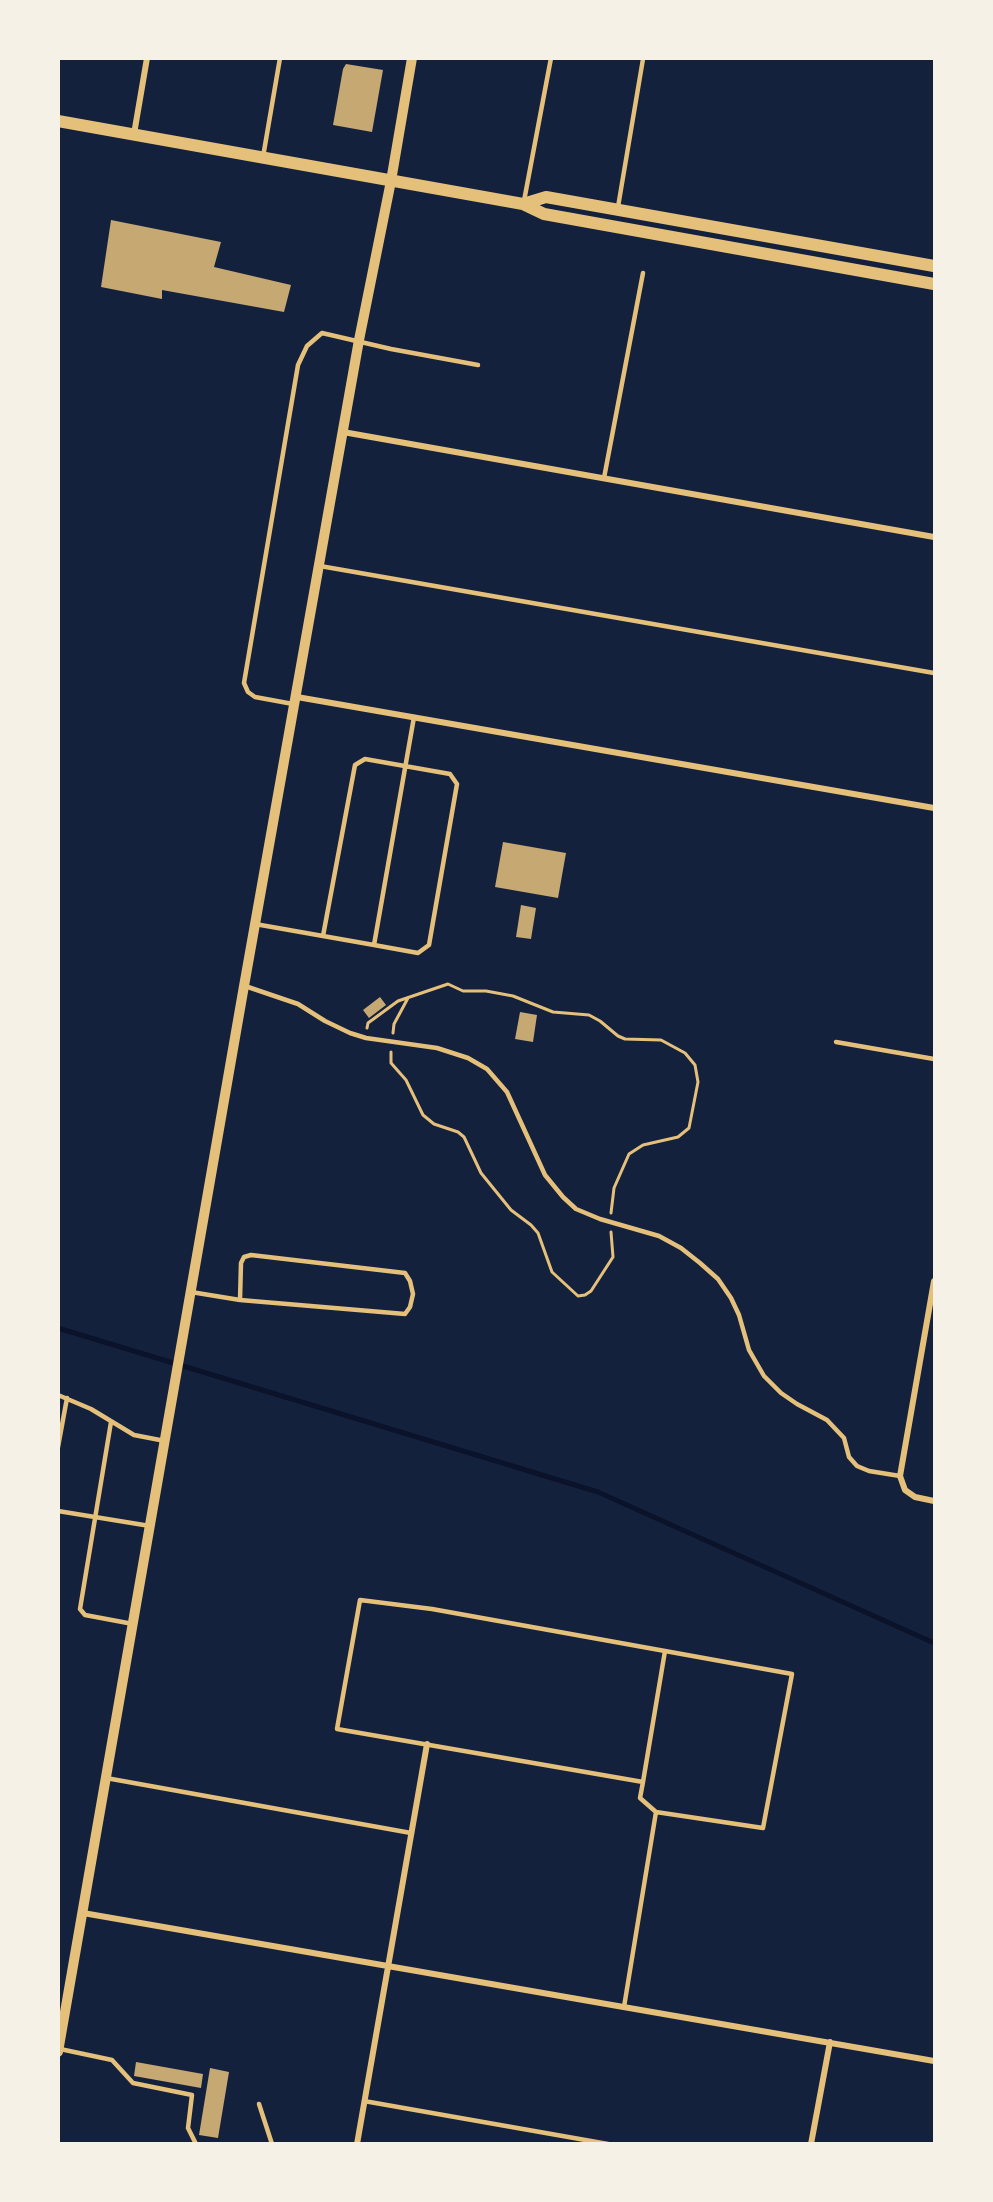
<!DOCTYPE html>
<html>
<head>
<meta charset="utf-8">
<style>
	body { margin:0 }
	#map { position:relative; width:993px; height:2202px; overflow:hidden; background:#14213d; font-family:Arial,sans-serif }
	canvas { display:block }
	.frame { position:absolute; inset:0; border:60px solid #f6f1e7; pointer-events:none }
</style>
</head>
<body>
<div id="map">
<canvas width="993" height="2202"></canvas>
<div class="frame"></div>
</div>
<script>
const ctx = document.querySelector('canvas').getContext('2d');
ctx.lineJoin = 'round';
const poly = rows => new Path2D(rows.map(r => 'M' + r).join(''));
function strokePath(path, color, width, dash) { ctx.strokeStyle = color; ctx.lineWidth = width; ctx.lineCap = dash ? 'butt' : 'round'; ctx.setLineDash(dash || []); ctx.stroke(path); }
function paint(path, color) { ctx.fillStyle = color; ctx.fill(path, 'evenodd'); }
strokePath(poly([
	[58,1328,598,1492,934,1643]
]), '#0b132b', 5);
paint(poly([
	[346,64,383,70,372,132,333,125,343,69],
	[111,220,221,242,214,267,291,285,284,312,162,290,162,299,101,287],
	[503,842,566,853,558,898,495,887],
	[521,905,536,908,531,939,516,937],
	[380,997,386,1005,369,1018,363,1010],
	[520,1012,537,1015,533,1042,515,1039],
	[136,2062,203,2074,201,2088,134,2076],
	[210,2068,229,2072,218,2138,199,2135]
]), '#c6a872');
strokePath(poly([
	[367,1028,368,1023,398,1001,448,984,463,991,486,991,513,996,553,1012,589,1015,600,1021,618,1036,625,1039,661,1040,685,1053,695,1065,698,1082,689,1128,678,1137,643,1145,629,1154,614,1188,611,1213],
	[393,1033,394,1024,408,998],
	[391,1052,391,1063,406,1080,423,1115,434,1124,458,1132,464,1137,481,1173,511,1210,531,1225,538,1233,552,1272,578,1296,585,1295,591,1291,613,1257,611,1232]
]), '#e5c07b', 3);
strokePath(poly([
	[263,157,280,58],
	[524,201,551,58],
	[618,207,643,59],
	[604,478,643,273],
	[320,566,934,673],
	[293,704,255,697,248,692,244,683,298,365,307,346,322,333,391,349,478,365],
	[255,924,374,945,418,953,429,945,457,784,450,774,365,759,355,765,323,936],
	[374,945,414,717],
	[245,986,298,1004,325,1021,350,1033,366,1038,437,1048,468,1058,487,1069,507,1092,545,1175,563,1197,576,1209,600,1219,659,1236,681,1248,700,1263,718,1279,731,1298,739,1315,749,1350,764,1376,781,1393,797,1404,827,1420,844,1438,849,1457,857,1466,869,1471,900,1476],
	[836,1042,934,1059],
	[191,1292,240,1300,405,1314,410,1307,413,1294,410,1281,405,1273,251,1255,244,1257,241,1263,240,1300],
	[58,1395,91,1409,134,1435,165,1441],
	[111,1422,80,1609,85,1615,133,1624],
	[58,1447,67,1398],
	[58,1511,150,1526],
	[106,1778,411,1833],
	[656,1812,763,1828,792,1674,665,1651],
	[624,2007,656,1812,640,1798,643,1782,665,1651,432,1609,360,1600,337,1729,643,1782],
	[60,2049,112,2060,133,2083,192,2095,188,2128,196,2144],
	[364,2101,608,2144],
	[259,2104,272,2144]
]), '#e5c07b', 4.5);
strokePath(poly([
	[134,134,147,58],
	[343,432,934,537],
	[297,697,934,808],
	[934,1281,900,1476,905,1490,915,1497,934,1501],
	[83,1913,934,2061],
	[357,2144,427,1744],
	[811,2144,830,2042]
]), '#e5c07b', 6);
strokePath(poly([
	[58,2052,244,986,359,340,391,181,412,58]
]), '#e5c07b', 10);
strokePath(poly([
	[58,121,523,204,544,214,934,284],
	[523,204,546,197,934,266]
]), '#e5c07b', 12);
</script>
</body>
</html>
